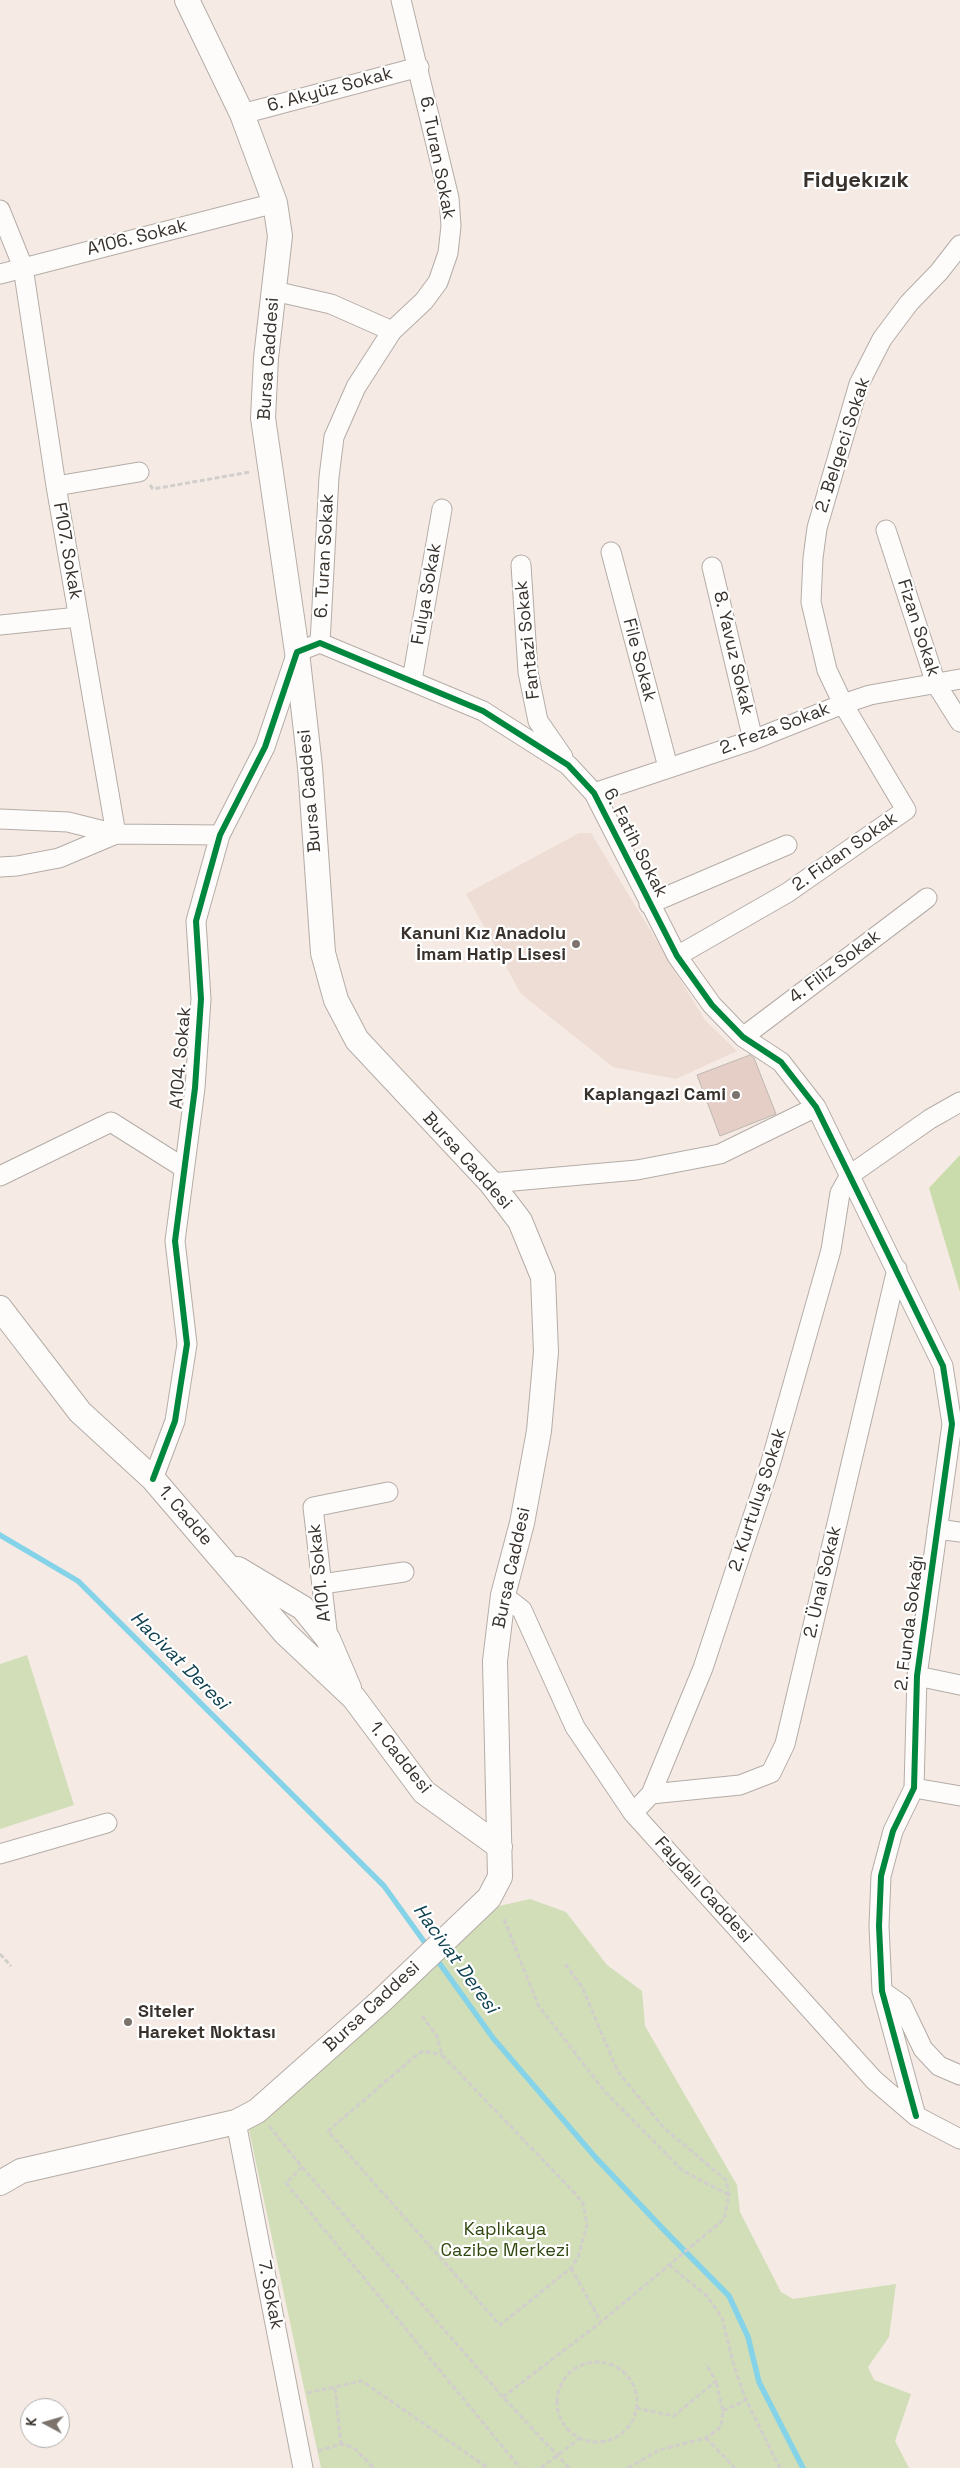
<!DOCTYPE html>
<html>
<head>
<meta charset="utf-8">
<style>
	body { margin:0 }
	#map { position:relative; width:960px; height:2468px; overflow:hidden; background:#f5ebe4; font-family:"Space Grotesk",sans-serif }
	canvas { display:block }
	.north { position:absolute; left:20px; top:2398px; width:50px; height:50px; box-sizing:border-box; background:#fff; border:1px solid #b0adab; border-radius:50%; rotate:276deg; font-size:14px; font-weight:700; line-height:20px; text-align:center; color:#39322c }
	.north::after { content:''; display:block; margin:auto; width:18px; height:22px; background:#7b736c; clip-path:polygon(50% 0,100% 100%,50% 72%,0 100%) }
</style>
</head>
<body>
<div id="map">
<canvas width="960" height="2468"></canvas>
<div class="north">K</div>
</div>
<script>
const ctx = document.querySelector('canvas').getContext('2d');
ctx.lineJoin = 'round';
function paint(path, color) { ctx.fillStyle = color; ctx.fill(path, 'evenodd'); }
const poly = rows => new Path2D(rows.map(r => 'M' + r).join(''));
function strokePath(path, color, width, dash) { ctx.strokeStyle = color; ctx.lineWidth = width; ctx.lineCap = dash ? 'butt' : 'round'; ctx.setLineDash(dash || []); ctx.stroke(path); }
function write(font, color, halo, rows, align = 'center') {
  ctx.font = font + ' "Space Grotesk",sans-serif'; ctx.lineWidth = 4.5; ctx.setLineDash([]); ctx.textBaseline = 'middle'; ctx.strokeStyle = halo; ctx.fillStyle = color; for (const [text, x, y, turn = 0] of rows) {
    ctx.save(); ctx.translate(x, y); ctx.rotate((+turn || 0) * Math.PI / 180); ctx.textAlign = isNaN(turn) ? turn : align; if (halo) ctx.strokeText(text, 0, 0); ctx.fillText(text, 0, 0); ctx.restore();
  }
}
paint(poly([
	[579,833,591,833,705,1020,737,1051,676,1079,613,1067,521,994,466,894]
]), '#eeddd5');
paint(poly([
	[27,1655,74,1805,0,1829,0,1664],
	[530,1899,566,1912,607,1965,642,1991,645,2026,737,2185,740,2212,781,2292,793,2299,896,2284,889,2337,868,2367,874,2380,911,2394,895,2441,909,2468,321,2468,249,2130,499,1906]
]), '#d1deb8');
paint(poly([
	[960,1155,960,1292,929,1188]
]), '#cbdcac');
strokePath(poly([
	[0,1535,78,1581,384,1886,428,1947],
	[435,1957,493,2038,596,2158,664,2230,729,2296,748,2337,759,2382,803,2468]
]), '#85d3e9', 5.5);
const building = poly([
	[750,1055,754,1058,776,1114,720,1136,697,1075,750,1055]
]);
paint(building, '#e4cec5');
strokePath(building, '#beb6b1', 1);
const minor = poly([
	[242,114,419,67],
	[0,210,23,267,56,486,116,834,68,822,0,819],
	[0,274,275,203],
	[274,291,331,304,392,331],
	[56,486,139,472],
	[886,530,936,684,960,722],
	[611,552,668,767],
	[521,565,528,672,538,721,563,757],
	[712,567,753,740],
	[0,625,78,617],
	[320,643,329,477,334,437,356,387,392,331,424,301,438,282,448,253,451,226,449,198,401,0],
	[412,680,442,509],
	[594,793,753,740,843,704,870,695,960,679],
	[0,867,17,866,59,858,116,834,220,835],
	[649,904,787,845],
	[677,956,787,893,906,810,843,704,827,670,811,602,813,558,817,528,859,384,882,339,909,303,939,272,960,245],
	[743,1037,927,898],
	[0,1176,111,1122,184,1168],
	[491,1183,637,1170,720,1154,816,1107],
	[153,1479,175,1421,187,1344,175,1241,195,1088,201,999,196,921,220,835,265,747,297,652,320,643,483,711,568,765,594,793,677,956,712,1005,743,1037,781,1062,816,1107,943,1366,952,1424,917,1676,914,1788,893,1831,881,1876,879,1926,882,1991,916,2116],
	[937,1529,960,1532],
	[322,1584,404,1572],
	[503,1595,522,1610,575,1727,633,1813,874,2080,916,2116,960,2139],
	[328,1639,313,1507,388,1492],
	[917,1676,960,1685],
	[914,1788,960,1796],
	[651,1794,740,1785,771,1773,785,1744,897,1269],
	[633,1813,651,1794,703,1668,770,1465,831,1250,840,1193,850,1175,930,1119,960,1102],
	[0,1854,107,1823],
	[882,1991,902,2005,923,2049,939,2066,960,2075],
	[236,2122,303,2468]
]);
const major = poly([
	[0,1308,80,1412,153,1479,285,1633,354,1698,424,1792,500,1847],
	[238,1569,303,1608,328,1639,349,1688],
	[0,2183,21,2171,236,2122,257,2111,380,2002,489,1898,500,1877,495,1661,503,1595,522,1523,539,1431,546,1352,543,1277,520,1221,491,1183,357,1040,336,1000,323,953,310,767,297,652,263,418,266,358,280,236,275,203,242,114,187,0]
]);
strokePath(minor, '#b4aca7', 21);
strokePath(major, '#b4aca7', 26);
strokePath(poly([
	[150,485,153,489,250,472],
	[504,1919,538,2005,606,2093,683,2171,729,2195],
	[0,1954,11,1966],
	[422,2016,437,2036,442,2055,569,2187,583,2203,587,2225,578,2257,571,2268,500,2325,328,2131,413,2058,423,2051,442,2055],
	[269,2126,302,2167,286,2183,520,2468],
	[302,2167,503,2397,569,2468],
	[669,2265,707,2296,722,2318,734,2366,746,2400,780,2468],
	[571,2268,601,2322],
	'557 2402a40 40 0 1 1 80 0a40 40 0 1 1-80 0Z',
	[335,2388,341,2444],
	[307,2393,362,2381,488,2468],
	[503,2397,601,2322,724,2219,729,2195,726,2180,664,2128,618,2072,582,1987,565,1964],
	[636,2408,674,2416,716,2381,706,2364],
	[723,2411,746,2400],
	[706,2438,735,2468],
	[318,2451,341,2444,353,2447,374,2468],
	[541,2468,580,2438],
	[628,2468,659,2450,706,2438,721,2427,723,2411,716,2381]
]), '#d1cecb', 3, [5, 2.5]);
strokePath(minor, '#fefcfb', 19);
strokePath(major, '#fefcfb', 24);
strokePath(poly([
	[153,1479,175,1421,187,1344,175,1241,195,1088,201,999,196,921,220,835,265,747,297,652,320,643,483,711,568,765,594,793,677,956,712,1005,743,1037,781,1062,816,1107,943,1366,952,1424,917,1676,914,1788,893,1831,881,1876,879,1926,882,1991,916,2116]
]), '#00873e', 6);
for (const [x, y, r, color] of [
	[576,944,5,"#7b736c"],
	[736,1095,5,"#7b736c"],
	[128,2022,5,"#7b736c"]
]) { const dot = new Path2D(); dot.arc(x, y, r, 0, 2 * Math.PI); ctx.fillStyle = color; ctx.fill(dot); strokePath(dot, '#fff', 2); }
write('18px', '#39322c', '#fff', [
	["6. Akyüz Sokak",330,90,-15],
	["6. Turan Sokak",437,158,79],
	["A106. Sokak",137,238,-14],
	["Bursa Caddesi",269,359,-86],
	["2. Belgeci Sokak",843,445,-72],
	["F107. Sokak",67,551,80],
	["6. Turan Sokak",325,556,-87],
	["Fulya Sokak",427,594,-80],
	["Fizan Sokak",918,628,72],
	["Fantazi Sokak",528,640,-96],
	["8. Yavuz Sokak",733,653,77],
	["File Sokak",639,660,75],
	["2. Feza Sokak",775,729,-21],
	["Bursa Caddesi",310,791,-95],
	["6. Fatih Sokak",635,843,63],
	["2. Fidan Sokak",845,852,-35],
	["4. Filiz Sokak",835,967,-37],
	["A104. Sokak",181,1058,-85],
	["Bursa Caddesi",467,1161,48],
	["2. Kurtuluş Sokak",758,1500,-72],
	["1. Cadde",185,1516,49],
	["Bursa Caddesi",512,1568,-78],
	["A101. Sokak",320,1573,-96],
	["2. Ünal Sokak",823,1582,-77],
	["2. Funda Sokağı",910,1623,-83],
	["1. Caddesi",400,1758,51],
	["Faydalı Caddesi",703,1890,48],
	["Bursa Caddesi",372,2007,-43],
	["7. Sokak",270,2295,79]
]);
write('bold 18px', '#39322c', '#fff', [
	["Kanuni Kız Anadolu",566,934],
	["İmam Hatip Lisesi",566,955],
	["Kaplangazi Cami",726,1095],
	["Siteler",138,2012,"left"],
	["Hareket Noktası",138,2033,"left"]
], 'right');
write('18px', '#314910', '#fff', [
	["Kaplıkaya",505,2230],
	["Cazibe Merkezi",505,2251]
]);
write('italic 19px', '#0f4251', '#fff', [
	["Hacivat Deresi",179,1661,45],
	["Hacivat Deresi",455,1959,54]
]);
write('bold 22px', '#39322c', '#fff', [
	["Fidyekızık",856,181]
]);
</script>
</body>
</html>
